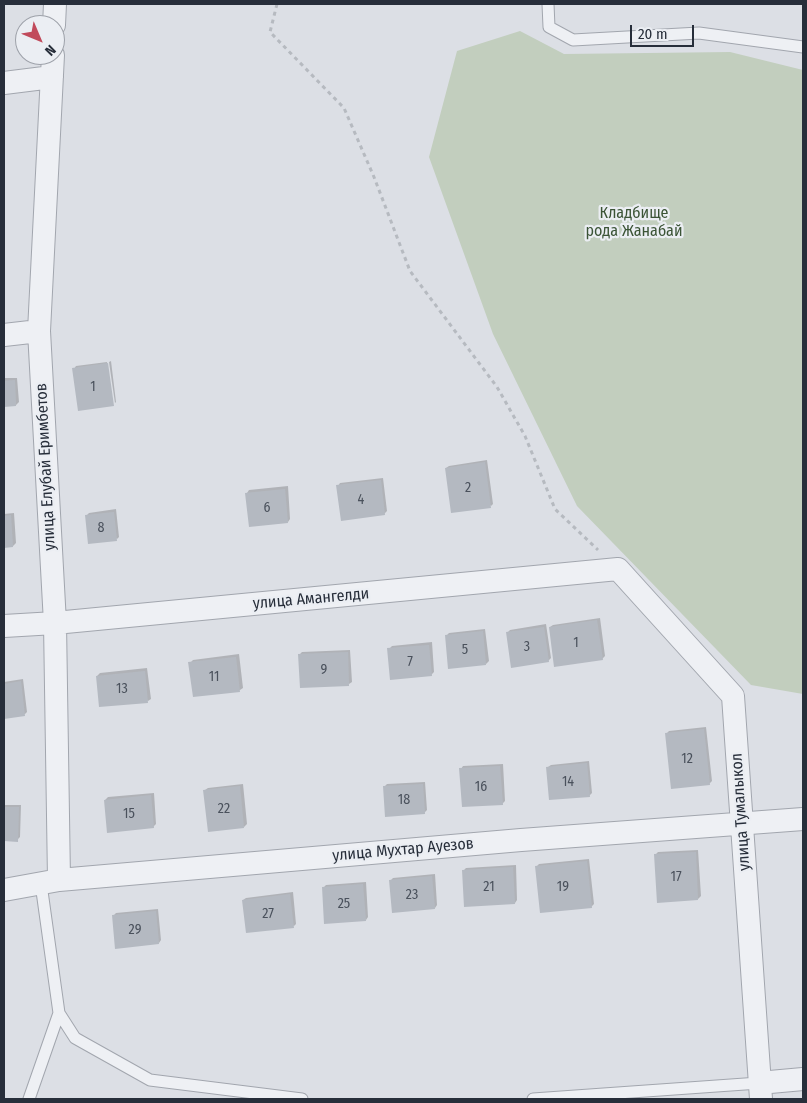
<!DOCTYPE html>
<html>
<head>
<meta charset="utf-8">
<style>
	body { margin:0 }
	#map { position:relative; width:807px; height:1103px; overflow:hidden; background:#dcdfe5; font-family:"Fira Sans Condensed",sans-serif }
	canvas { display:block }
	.frame { position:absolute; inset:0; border:5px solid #272e3a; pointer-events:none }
	.north { position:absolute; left:15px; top:15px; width:50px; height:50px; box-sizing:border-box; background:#ebeef3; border:1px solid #9da1a9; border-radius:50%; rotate:135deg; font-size:14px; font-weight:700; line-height:20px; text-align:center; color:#272e3a }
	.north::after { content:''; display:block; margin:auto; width:18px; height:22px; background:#c14a5b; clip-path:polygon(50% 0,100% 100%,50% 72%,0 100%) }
	.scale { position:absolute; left:630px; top:25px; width:64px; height:22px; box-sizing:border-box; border:2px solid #272e3a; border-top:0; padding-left:6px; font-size:15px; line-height:18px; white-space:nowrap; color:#272e3a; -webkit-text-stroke:4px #ebeef3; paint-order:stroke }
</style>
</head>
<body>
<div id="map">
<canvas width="807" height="1103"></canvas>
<div class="frame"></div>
<div class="north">N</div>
<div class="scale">20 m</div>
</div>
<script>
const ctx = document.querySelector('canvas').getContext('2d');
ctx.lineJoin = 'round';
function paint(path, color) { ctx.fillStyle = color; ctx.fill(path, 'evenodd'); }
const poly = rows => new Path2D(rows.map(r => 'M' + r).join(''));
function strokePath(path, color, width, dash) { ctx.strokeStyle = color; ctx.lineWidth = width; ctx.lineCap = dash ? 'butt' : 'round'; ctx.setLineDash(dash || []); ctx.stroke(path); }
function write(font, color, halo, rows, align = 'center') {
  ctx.font = font + ' "Fira Sans Condensed",sans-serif'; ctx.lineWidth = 4.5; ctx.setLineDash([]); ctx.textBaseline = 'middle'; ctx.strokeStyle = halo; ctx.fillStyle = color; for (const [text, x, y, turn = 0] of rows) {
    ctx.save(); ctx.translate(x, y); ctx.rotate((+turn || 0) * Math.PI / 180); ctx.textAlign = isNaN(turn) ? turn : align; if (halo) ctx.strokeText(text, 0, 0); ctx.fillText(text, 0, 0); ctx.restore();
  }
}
paint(poly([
	[520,31,564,54,730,52,803,70,803,694,751,685,577,506,493,334,429,157,457,51]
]), '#c2cebe');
paint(poly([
	[111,361,116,402,115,403,109,362],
	[107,362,113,404,114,404,79,410,74,369,76,366],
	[4,378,17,378,19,402,16,405,4,406],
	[487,460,493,504,491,506,446,468,449,466],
	[383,478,387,511,384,514,338,486,340,483],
	[288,486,290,519,288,522,247,493,249,490],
	[116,509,119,537,117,539,86,516,89,513],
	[14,513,16,543,13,546,4,547,4,514],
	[600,618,605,656,602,659,550,627,553,625],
	[546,624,551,658,548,661,507,633,510,630],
	[485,629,489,661,486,664,446,636,449,633],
	[432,642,434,672,431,675,389,649,392,646],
	[350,650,352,682,349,684,299,655,302,652],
	[239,654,243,688,240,690,194,696,190,663,193,660],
	[147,668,151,699,148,701,97,676,100,673],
	[23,679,27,712,25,714,4,717,4,682],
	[706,727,712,781,709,784,666,734,669,731],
	[589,761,592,793,589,796,548,767,551,765],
	[503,764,505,801,502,804,461,769,463,766],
	[425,782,427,810,424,813,384,787,387,784],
	[243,784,247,824,244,827,205,790,208,788],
	[154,793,156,824,153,827,105,800,108,797],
	[4,805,21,805,20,837,17,840,4,840],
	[698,850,701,896,698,899,655,855,658,852],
	[589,859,594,904,591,907,536,867,539,864],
	[516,865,517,900,515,903,463,871,466,868],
	[435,874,437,905,435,908,390,881,393,878],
	[366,882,368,917,366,920,323,888,326,885],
	[293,892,296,924,294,926,243,900,246,898],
	[158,909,161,940,159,943,113,916,116,913]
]), '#0003');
paint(poly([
	[108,363,114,406,78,411,72,368],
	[15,380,16,406,4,407,4,381],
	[485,462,491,508,451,513,445,468],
	[381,480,385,515,341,521,336,485],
	[285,489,288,523,249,527,245,493],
	[114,512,117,541,88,544,85,515],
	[11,515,13,547,4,548,4,516],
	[597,620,603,660,554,667,549,627],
	[544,627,549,662,511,668,506,632],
	[483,631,486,665,448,669,445,635],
	[429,645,432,676,390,680,387,648],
	[348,652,349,686,300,688,298,654],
	[236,657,240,692,193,697,188,662],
	[145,671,148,703,99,707,96,676],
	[21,681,25,716,4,719,4,684],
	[704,729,710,785,671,789,665,733],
	[587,763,590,797,549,800,546,767],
	[500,766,503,805,462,807,459,768],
	[423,784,425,814,385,817,383,786],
	[240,786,244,828,208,832,203,790],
	[151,795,154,828,107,833,104,800],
	[4,807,19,807,18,842,4,841],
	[696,852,698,900,657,903,654,854],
	[587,861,592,908,540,913,535,866],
	[513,867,515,904,464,907,462,870],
	[432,876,435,909,392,913,389,880],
	[363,884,366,921,324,924,322,887],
	[290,894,294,928,246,933,242,900],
	[156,911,159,944,115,949,112,915]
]), '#b4b9c1');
const lane = poly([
	[548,4,549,27,573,40,699,33,803,47],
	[41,884,59,1013,75,1038,150,1080,302,1099],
	[29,1099,59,1013],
	[533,1099,759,1083]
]);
const street = poly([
	[54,25,55,4],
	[53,55,39,331,55,623,59,880],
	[4,83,52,77],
	[4,335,39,331],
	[4,626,55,623,618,569,733,696,761,1099],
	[4,890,59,880,521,840,803,819],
	[759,1083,803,1079]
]);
strokePath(lane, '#a2a6ae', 13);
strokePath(street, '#a2a6ae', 24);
strokePath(poly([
	[277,4,270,32,344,108,374,177,410,271,497,387,525,436,555,509,598,550]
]), '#b6bac0', 3, [4, 4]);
strokePath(lane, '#eef0f4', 11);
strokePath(street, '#eef0f4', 22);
write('14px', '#4a515c', null, [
	["1",93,387],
	["2",468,488],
	["4",361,500],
	["6",267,508],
	["8",101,528],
	["1",576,643],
	["3",527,647],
	["5",465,650],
	["7",410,662],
	["9",324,670],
	["11",214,677],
	["13",122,689],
	["12",687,759],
	["14",568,782],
	["16",481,787],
	["18",404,800],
	["22",224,809],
	["15",129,814],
	["17",676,877],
	["21",489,887],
	["19",563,887],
	["23",412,895],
	["25",344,904],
	["27",268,914],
	["29",135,930]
]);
write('16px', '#3b5436', '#ebeef3', [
	["Кладбище",634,214],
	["рода Жанабай",634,232]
]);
write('16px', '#272e3a', '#ebeef3', [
	["улица Елубай Еримбетов",46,467,-93],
	["улица Амангелди",311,599,-5],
	["улица Тумалыкол",741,812,-94],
	["улица Мухтар Ауезов",403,850,-5]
]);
</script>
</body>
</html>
